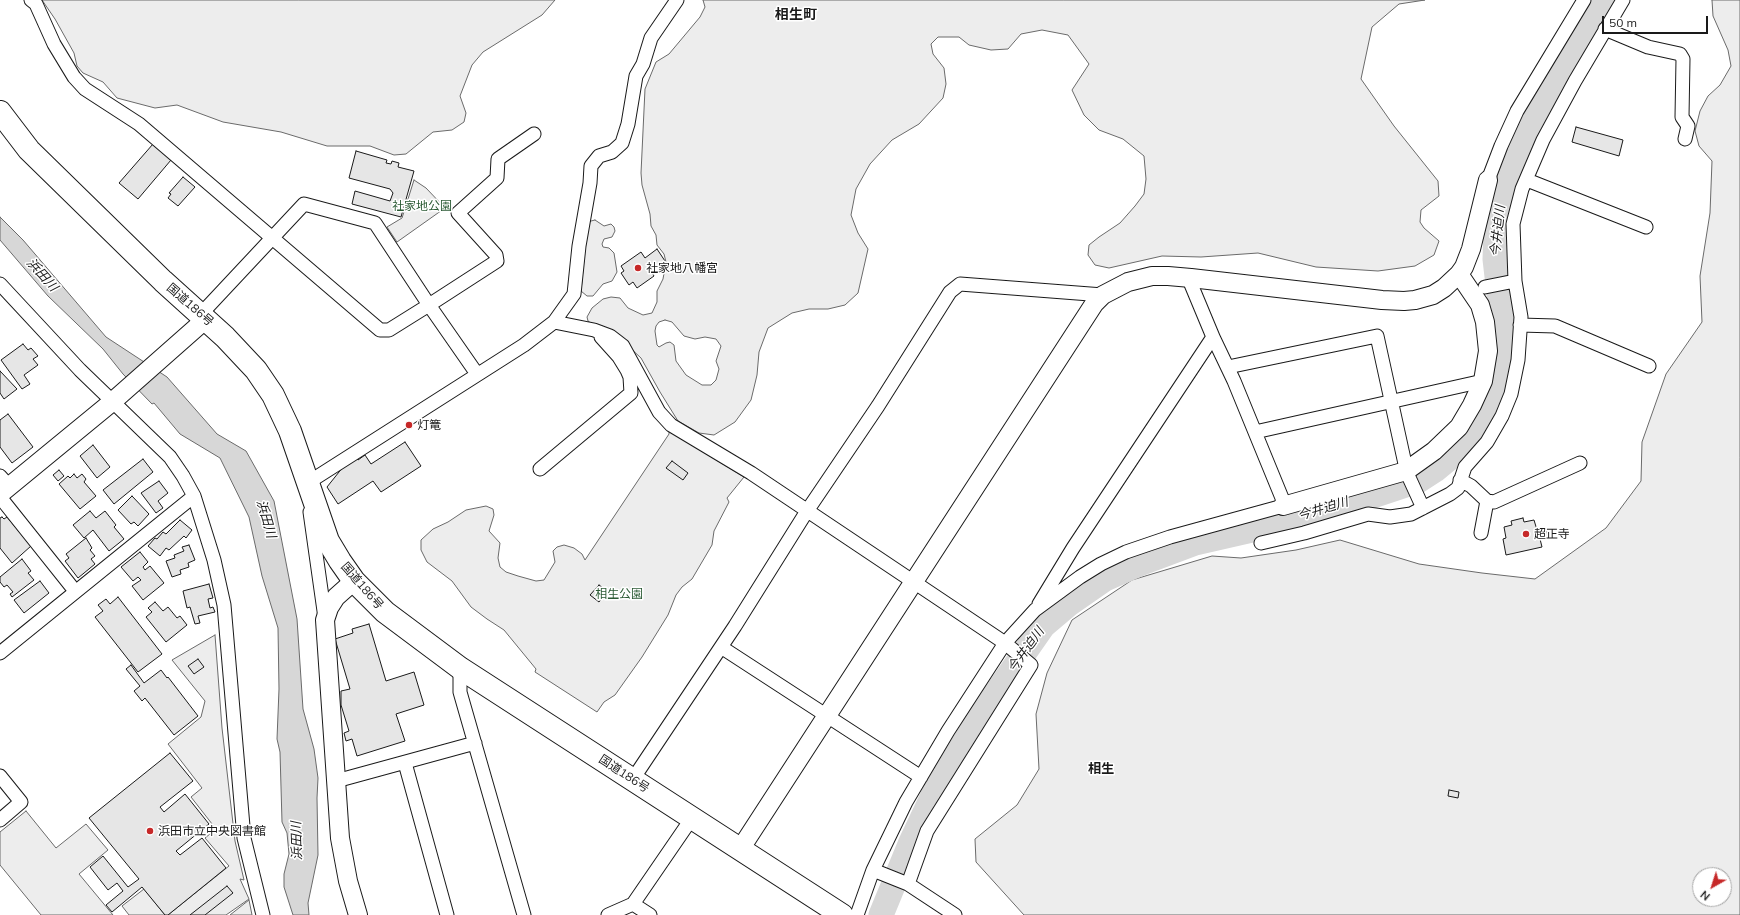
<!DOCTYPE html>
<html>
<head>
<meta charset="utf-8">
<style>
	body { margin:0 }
	#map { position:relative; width:1740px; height:915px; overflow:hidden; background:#fff; font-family:Mulish,sans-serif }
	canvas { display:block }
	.north { position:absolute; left:1692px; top:867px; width:40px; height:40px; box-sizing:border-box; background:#fff; border:1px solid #a3a3a3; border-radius:50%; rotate:219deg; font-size:11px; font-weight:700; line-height:16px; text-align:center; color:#1a1a1a }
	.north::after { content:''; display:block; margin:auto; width:14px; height:18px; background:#c62828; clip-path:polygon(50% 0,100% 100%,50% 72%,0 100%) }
	.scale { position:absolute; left:1602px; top:16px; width:106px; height:18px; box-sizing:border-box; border:2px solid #1a1a1a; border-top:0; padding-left:5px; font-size:12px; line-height:14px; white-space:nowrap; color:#1a1a1a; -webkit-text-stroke:3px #fff; paint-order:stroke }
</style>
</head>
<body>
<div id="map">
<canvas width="1740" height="915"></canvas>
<div class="north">N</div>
<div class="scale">50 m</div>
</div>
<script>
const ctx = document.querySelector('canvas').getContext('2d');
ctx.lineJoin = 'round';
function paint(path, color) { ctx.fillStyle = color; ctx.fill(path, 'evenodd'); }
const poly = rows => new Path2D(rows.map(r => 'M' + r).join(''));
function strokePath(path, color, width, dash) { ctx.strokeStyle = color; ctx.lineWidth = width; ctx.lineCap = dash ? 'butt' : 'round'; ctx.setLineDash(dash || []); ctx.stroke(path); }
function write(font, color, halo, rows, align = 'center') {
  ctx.font = font + ' Mulish,"Noto Sans JP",sans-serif'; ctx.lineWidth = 3; ctx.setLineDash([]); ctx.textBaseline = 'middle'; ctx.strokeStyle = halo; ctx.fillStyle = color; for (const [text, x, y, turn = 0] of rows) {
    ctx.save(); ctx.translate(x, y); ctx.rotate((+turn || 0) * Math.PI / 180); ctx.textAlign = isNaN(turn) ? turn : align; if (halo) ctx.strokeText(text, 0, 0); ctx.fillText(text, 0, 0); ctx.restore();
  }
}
const built = poly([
	[42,0,555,0,542,15,483,52,472,65,460,96,466,113,464,122,452,130,433,132,406,154,394,155,370,146,327,146,281,132,223,122,177,105,155,108,117,98,103,82,83,73,77,66,74,53,55,19,42,0],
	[703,0,1425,0,1399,4,1372,27,1361,79,1394,126,1438,181,1439,196,1421,210,1420,222,1424,228,1439,241,1434,255,1415,266,1378,271,1316,267,1258,253,1201,257,1162,256,1109,268,1095,265,1088,255,1089,245,1099,237,1120,223,1135,206,1144,194,1146,179,1144,156,1123,139,1099,130,1084,115,1072,90,1089,64,1068,35,1042,30,1021,34,1008,49,991,50,969,45,959,37,938,37,931,44,933,54,944,68,946,84,943,98,919,124,892,140,870,164,856,189,851,215,858,233,868,249,858,293,845,305,828,309,809,309,792,313,768,328,759,352,757,375,751,400,735,422,714,435,699,433,678,421,660,392,641,358,614,333,602,326,592,324,588,321,587,317,592,308,603,299,611,297,620,298,628,308,643,315,652,313,657,302,657,291,663,279,666,262,664,254,657,245,656,235,651,226,650,214,642,185,641,173,645,89,656,62,669,54,700,17,705,7,703,0],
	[665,320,672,322,684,336,695,339,705,337,716,339,721,346,716,361,719,369,716,380,711,385,702,385,686,375,676,361,674,345,670,342,666,343,659,347,657,345,655,331,656,326,659,322,665,320],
	[1712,0,1740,0,1740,915,1024,915,976,862,975,839,1017,805,1039,769,1036,714,1047,673,1072,620,1132,580,1212,556,1241,558,1296,550,1340,540,1419,564,1482,573,1535,579,1606,528,1641,481,1642,442,1666,374,1702,322,1700,276,1710,213,1712,161,1699,146,1695,131,1700,111,1708,96,1720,85,1731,66,1728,50,1713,16,1712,0],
	[1700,875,1724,875,1724,899,1700,899,1700,875],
	[414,180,426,188,445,208,397,242,387,227,402,218,414,180],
	[595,220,604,226,611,224,614,227,615,231,612,237,604,239,602,244,603,247,609,248,614,253,617,272,612,281,603,284,593,296,587,296,581,291,587,225,591,221,595,220],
	[669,429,682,439,744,477,727,498,729,502,714,531,712,545,692,579,682,587,676,595,668,615,642,657,615,695,604,702,597,712,535,672,536,669,504,630,487,619,471,607,452,581,427,562,421,550,421,540,433,529,448,522,466,510,486,506,493,509,494,515,489,531,500,543,498,558,500,567,506,572,518,576,536,581,544,580,555,562,553,551,557,547,564,545,574,548,582,554,585,560,669,434,669,429],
	[215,635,222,728,235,841,244,880,240,879,249,899,226,915,168,915,229,866,205,838,216,829,191,797,202,788,168,744,201,717,205,701,172,660,215,635],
	[26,811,56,848,86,824,108,850,79,874,113,915,41,915,0,865,0,832,26,811],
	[144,889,165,915,129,915,122,906,144,889],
	[249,900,252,915,230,915,249,900]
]);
paint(built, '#ededed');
strokePath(built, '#6a6a6a', 1);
const water = poly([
	[0,217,23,240,106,337,167,377,217,434,246,451,274,501,297,619,303,709,314,749,318,778,317,798,318,855,308,903,309,915,293,915,284,887,284,874,289,854,287,833,282,822,280,752,277,739,279,689,278,628,262,576,249,517,220,458,180,434,154,403,152,404,123,374,103,349,48,296,0,240,0,217]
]);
paint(water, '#d7d7d7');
strokePath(water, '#6a6a6a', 1);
strokePath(poly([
	[881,915,911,842,936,789,983,712,1043,626,1069,604,1105,579,1139,564,1195,543,1265,527,1367,498,1418,481,1435,470,1464,446,1485,420,1493,404,1504,367,1505,346,1495,259,1496,229,1502,198,1524,139,1602,0]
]), '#d7d7d7', 25);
const building = poly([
	[1576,127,1623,140,1619,156,1572,142,1576,127],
	[153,144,171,160,138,199,119,183,153,144],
	[356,151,387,160,386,163,391,164,392,161,399,163,398,167,414,171,401,217,352,204,355,191,390,201,393,193,390,189,349,178,356,151],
	[183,177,195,187,178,206,168,198,171,194,169,193,183,177],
	[657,249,665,261,651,271,654,276,637,288,633,282,629,285,621,273,624,271,621,266,641,252,645,258,657,249],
	[23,344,28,350,31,348,38,356,33,359,38,365,24,375,30,384,22,389,1,360,23,344],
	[0,371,17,389,4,399,0,393,0,371],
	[8,414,33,447,12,463,0,447,0,420,8,414],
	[405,442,421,466,381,492,373,481,338,504,327,487,343,467,357,458,358,460,365,455,371,464,405,442],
	[93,445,110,467,97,478,80,456,93,445],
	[143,459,153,472,114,504,103,490,143,459],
	[672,461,688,473,683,480,666,468,672,461],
	[59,470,64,476,58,481,53,475,59,470],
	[74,474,77,478,82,474,86,479,84,482,96,496,80,509,59,484,68,476,70,478,74,474],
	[159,481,168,493,158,501,163,508,156,513,141,493,159,481],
	[132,496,149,514,138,526,134,522,131,524,118,510,132,496],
	[90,511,96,518,105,511,116,525,114,527,124,539,109,551,93,530,84,538,73,525,90,511],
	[2,517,4,519,7,517,31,546,12,563,0,548,0,518,2,517],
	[1523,518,1524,522,1534,520,1537,530,1546,528,1548,537,1540,539,1542,547,1506,555,1503,539,1506,538,1504,527,1512,525,1511,521,1523,518],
	[180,520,192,530,186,538,184,536,169,550,166,548,160,556,148,546,155,538,157,539,163,532,166,534,180,520],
	[86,538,92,548,90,550,95,556,91,559,95,564,78,578,65,561,69,558,66,554,86,538],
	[189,545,195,560,188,563,189,567,180,570,181,574,172,577,166,561,175,558,174,555,184,551,182,547,189,545],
	[140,552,148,562,143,567,145,570,150,566,164,583,143,600,132,586,141,580,138,577,133,581,121,567,140,552],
	[22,559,31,571,28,573,34,580,12,597,10,594,13,592,7,585,4,587,0,582,0,577,22,559],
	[40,581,49,593,24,613,14,600,40,581],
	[209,584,213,598,208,599,210,608,213,607,215,612,198,616,200,623,195,624,190,607,187,608,183,591,209,584],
	[599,585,607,591,599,602,590,595,599,585],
	[118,597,162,654,138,672,95,617,103,611,98,605,106,599,110,604,118,597],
	[155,602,163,611,168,607,177,618,180,616,187,625,166,642,146,617,152,612,148,608,155,602],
	[369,624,386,681,414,672,424,705,396,714,405,741,357,756,352,739,346,741,344,733,349,731,341,705,341,691,350,689,335,639,353,633,352,629,369,624],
	[198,659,204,667,194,674,188,666,198,659],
	[131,665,144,683,161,670,167,678,168,677,198,716,174,735,145,698,142,701,134,691,140,686,126,669,131,665],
	[170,753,193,781,160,807,164,812,185,794,209,824,176,851,180,855,202,838,226,868,168,915,165,915,142,887,112,912,106,905,123,891,117,883,108,890,90,867,103,856,128,887,139,879,89,818,170,753],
	[1449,790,1459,792,1458,798,1448,796,1449,790],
	[227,886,233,893,205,915,190,915,227,886]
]);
paint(building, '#e6e6e6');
strokePath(building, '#1a1a1a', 1);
const street = poly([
	[31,0,36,4,54,44,74,77,85,89,139,124,380,330,389,330,429,305,477,374],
	[1605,29,1648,47,1680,54,1683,59,1682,117,1688,126,1685,139],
	[1488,180,1501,146,1517,111,1584,0],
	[1527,180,1646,227],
	[0,284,80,370,170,457,183,476,194,496,214,560,224,605,244,838,263,915],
	[1485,287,1515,281],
	[201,314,304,204,375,223,429,305,497,261,496,255,458,213,497,178,498,159,534,134],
	[554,322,574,294,579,246,590,183,591,166,599,156,612,152,622,143,628,124,636,76,643,64,651,38,677,0],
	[1520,325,1555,326,1649,366],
	[1228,367,1377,336,1407,473,1423,508],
	[1255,432,1483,381],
	[540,469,631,393,630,377,627,370,619,357,601,337],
	[0,476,9,486],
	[1460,480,1471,486,1487,501],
	[309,489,309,482,524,345,554,322,594,330,610,336,623,346,659,412,671,425,751,473,1005,643,1031,665,927,831,908,884],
	[0,497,75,591],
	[310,512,325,618],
	[1481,533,1487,501,1494,502,1580,463],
	[1261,543,1304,533,1368,514,1390,517,1411,514,1450,494,1458,488,1465,467,1487,442,1502,416,1511,394,1518,360,1521,317,1515,281,1513,224,1522,189,1543,140,1575,81,1623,0],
	[1039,604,1073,548,1213,337,1188,277],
	[721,647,921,777],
	[0,653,194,496],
	[460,668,460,692,524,915],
	[405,763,447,915],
	[0,776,21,802,0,820],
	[633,779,735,626,807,511,878,406,950,292,960,284,1103,295],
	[336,781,475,743],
	[873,870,908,884,955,915],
	[633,904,650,915],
	[608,915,633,904,692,818],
	[857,915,873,870,906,802,948,731,1005,643,1035,610,1080,577,1101,564,1126,552,1170,537,1283,506,1282,498,1234,381,1213,337]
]);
const secondary = poly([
	[0,494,112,402,206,319],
	[1283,506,1406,471,1434,451,1459,427,1472,405,1483,381,1488,351,1485,322,1480,305,1459,274,1464,267,1471,249,1488,180],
	[354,581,336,597,329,608,325,620,340,838,348,881,358,915],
	[741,848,1094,304,1103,295,1128,282,1152,276,1168,276,1191,278,1382,300,1404,301,1415,300,1433,295,1444,288,1459,274]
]);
const highway = poly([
	[0,112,29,150,163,281,225,337,256,370,273,395,290,431,328,541,340,561,354,581,385,612,460,668,842,915]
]);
strokePath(street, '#1a1a1a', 15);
strokePath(secondary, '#1a1a1a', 20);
strokePath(highway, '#1a1a1a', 24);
strokePath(street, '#fff', 13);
strokePath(secondary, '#fff', 18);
strokePath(highway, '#fff', 22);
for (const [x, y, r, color] of [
	[638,268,4,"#c62828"],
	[409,425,4,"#c62828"],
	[1526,534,4,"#c62828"],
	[150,831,4,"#c62828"]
]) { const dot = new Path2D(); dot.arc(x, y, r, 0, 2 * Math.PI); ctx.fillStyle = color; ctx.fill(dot); strokePath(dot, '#fff', 1.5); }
write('12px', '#2b5a34', '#fff', [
	["社家地公園",422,206],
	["相生公園",619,594]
]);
write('12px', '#1a1a1a', '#fff', [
	["社家地八幡宮",646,268],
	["灯篭",417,425],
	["超正寺",1534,534],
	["浜田市立中央図書館",158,831]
], 'left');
write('12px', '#1a1a1a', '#fff', [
	["国道186号",190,305,41],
	["国道186号",362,586,49],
	["国道186号",624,774,33]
]);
write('italic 13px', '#1a1a1a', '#fff', [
	["今井迫川",1498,231,-84],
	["浜田川",42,275,48],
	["今井迫川",1323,509,-17],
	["浜田川",266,519,74],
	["今井迫川",1026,650,-54],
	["浜田川",297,841,-92]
]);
write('bold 13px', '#1a1a1a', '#fff', [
	["相生",1101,769]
]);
write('bold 14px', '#1a1a1a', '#fff', [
	["相生町",796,15]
]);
</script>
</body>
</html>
